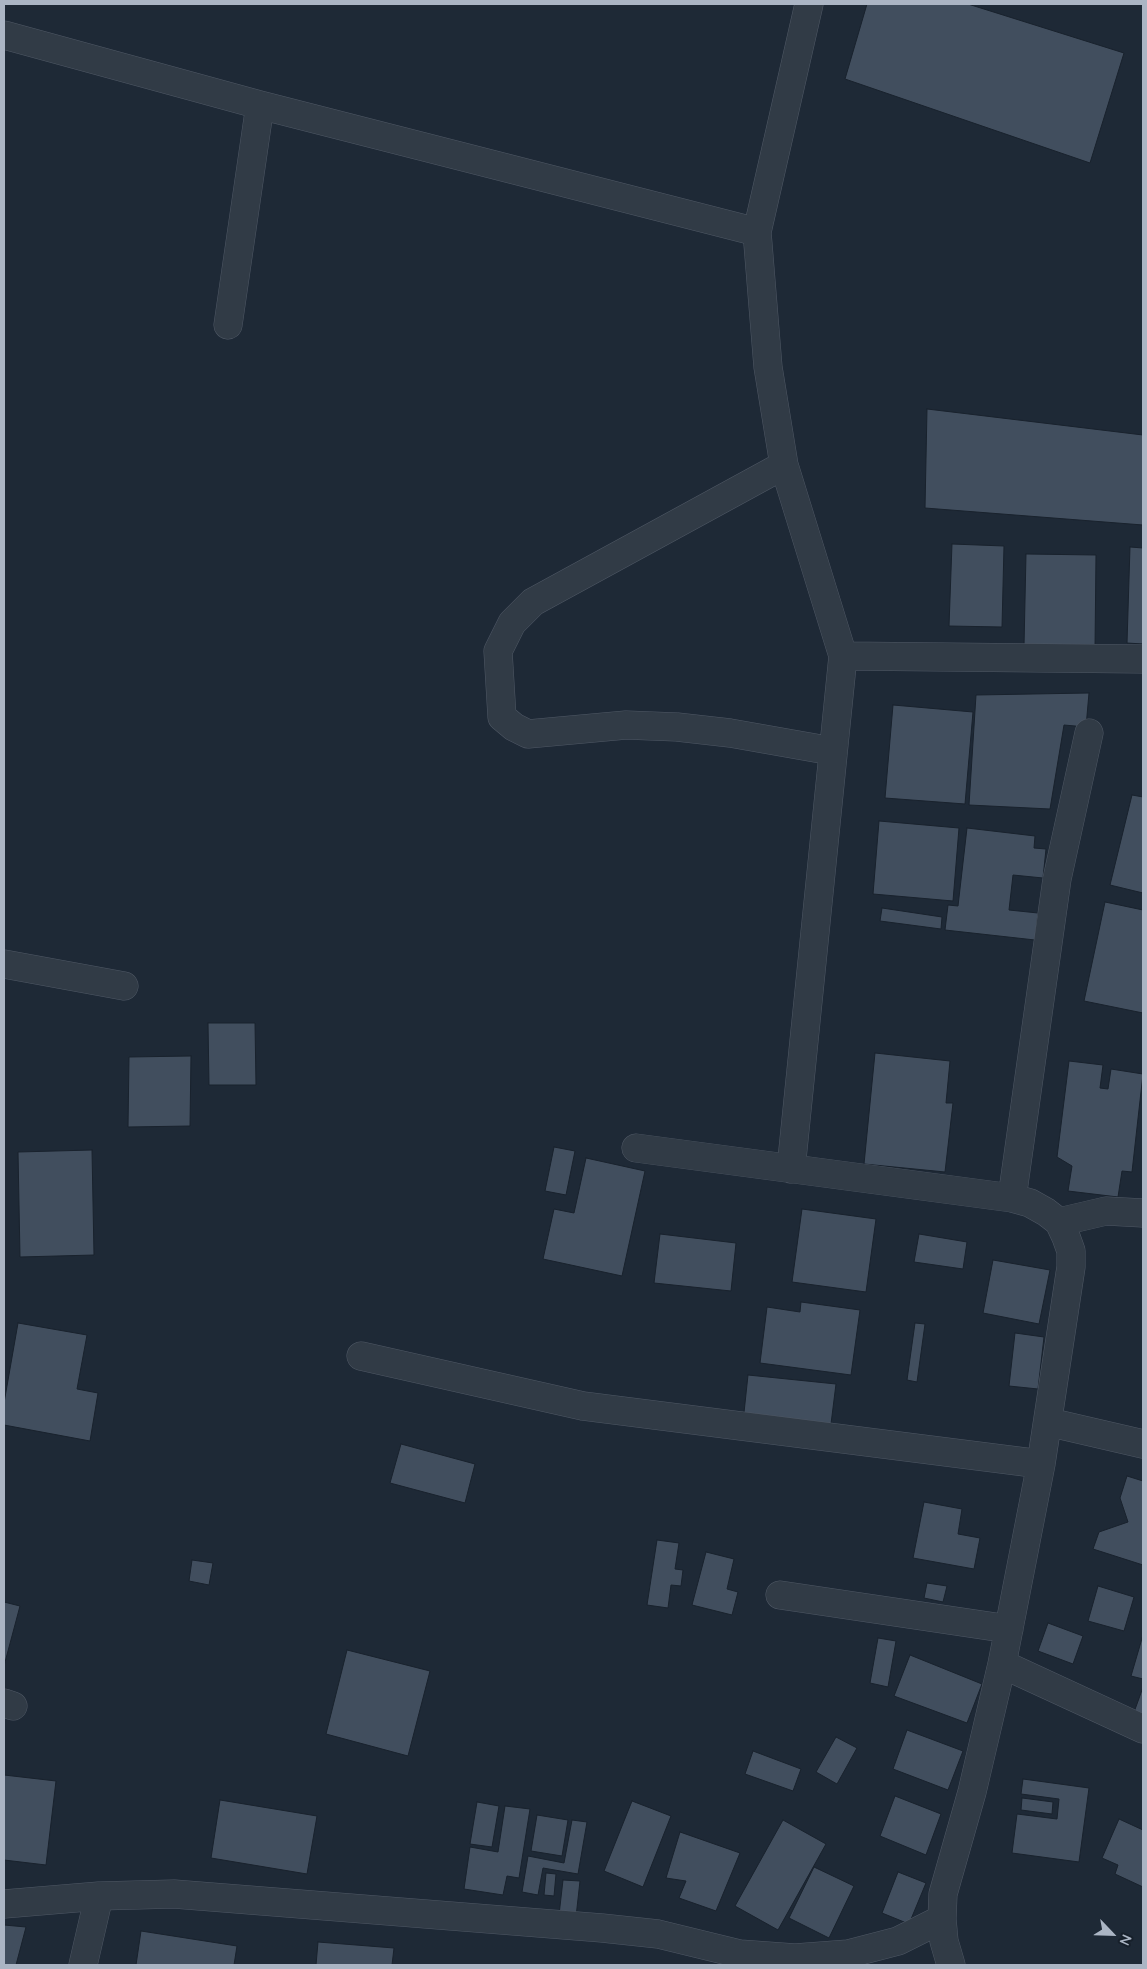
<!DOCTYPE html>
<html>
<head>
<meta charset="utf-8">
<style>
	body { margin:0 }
	#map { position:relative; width:1147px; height:1969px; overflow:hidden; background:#1e2936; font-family:Quicksand,sans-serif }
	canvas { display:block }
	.frame { position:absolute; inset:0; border:5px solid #abb5c4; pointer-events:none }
	.north { position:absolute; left:1087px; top:1909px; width:50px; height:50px; -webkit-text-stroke:4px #17202b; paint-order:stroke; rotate:114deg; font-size:14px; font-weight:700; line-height:20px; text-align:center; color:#abb5c4 }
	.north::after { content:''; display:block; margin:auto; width:18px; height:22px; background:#abb5c4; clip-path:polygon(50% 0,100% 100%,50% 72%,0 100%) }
</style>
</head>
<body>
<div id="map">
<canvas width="1147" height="1969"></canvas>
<div class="frame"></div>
<div class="north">N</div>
</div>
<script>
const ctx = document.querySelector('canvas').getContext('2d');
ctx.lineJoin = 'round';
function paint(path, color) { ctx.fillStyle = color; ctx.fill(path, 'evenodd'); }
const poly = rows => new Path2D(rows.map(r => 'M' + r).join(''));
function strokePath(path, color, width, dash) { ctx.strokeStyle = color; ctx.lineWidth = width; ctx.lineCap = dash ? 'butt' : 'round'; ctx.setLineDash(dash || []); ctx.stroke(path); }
const building = poly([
	[867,4,968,4,1124,53,1090,163,845,79,867,4],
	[927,409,1143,435,1143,525,925,508,927,409],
	[952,544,1004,546,1002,627,949,626,952,544],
	[1130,547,1143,548,1143,644,1127,643,1130,547],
	[1026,554,1096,555,1095,648,1024,646,1026,554],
	[1089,693,1086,727,1064,725,1050,809,969,805,976,695,1089,693],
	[893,705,973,712,965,804,885,798,893,705],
	[1132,795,1143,797,1143,893,1110,885,1132,795],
	[879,821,959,828,953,901,873,894,879,821],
	[967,828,1035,836,1034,848,1046,849,1043,878,1013,875,1009,910,1038,913,1035,940,945,930,948,905,958,906,967,828],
	[1105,902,1143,910,1143,1013,1084,1001,1105,902],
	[882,908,942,917,941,929,880,921,882,908],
	[208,1023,255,1023,256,1085,209,1085,208,1023],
	[875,1053,950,1061,946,1103,953,1103,945,1172,864,1164,875,1053],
	[191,1056,190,1126,128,1127,129,1057,191,1056],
	[1069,1061,1103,1065,1100,1088,1108,1089,1111,1069,1143,1074,1132,1172,1122,1171,1118,1197,1068,1191,1072,1166,1057,1157,1069,1061],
	[554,1147,575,1151,566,1195,545,1191,554,1147],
	[92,1150,94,1255,20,1257,18,1152,92,1150],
	[586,1158,645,1171,622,1276,543,1259,554,1209,574,1213,586,1158],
	[802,1209,876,1219,866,1292,792,1282,802,1209],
	[660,1234,736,1243,731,1291,654,1283,660,1234],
	[919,1234,967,1242,963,1269,914,1262,919,1234],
	[993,1260,1050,1270,1039,1324,983,1313,993,1260],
	[801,1302,860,1310,851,1375,760,1363,767,1307,800,1312,801,1302],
	[18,1323,87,1335,77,1389,98,1393,90,1441,4,1425,4,1403,18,1323],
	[915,1323,925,1324,917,1382,907,1380,915,1323],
	[1015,1333,1044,1337,1038,1389,1009,1386,1015,1333],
	[748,1375,836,1384,830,1432,743,1422,748,1375],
	[401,1444,475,1464,465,1503,390,1483,401,1444],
	[1127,1476,1143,1481,1143,1565,1093,1549,1099,1532,1128,1522,1120,1498,1127,1476],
	[924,1502,962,1509,958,1534,980,1538,974,1569,913,1558,924,1502],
	[657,1540,679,1543,675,1569,683,1570,681,1586,671,1585,668,1608,647,1605,657,1540],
	[706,1552,734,1559,727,1589,738,1592,732,1615,692,1605,706,1552],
	[192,1560,213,1563,209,1585,189,1581,192,1560],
	[927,1583,947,1586,943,1602,924,1598,927,1583],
	[1098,1586,1134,1597,1124,1631,1088,1621,1098,1586],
	[4,1602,20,1606,4,1666,4,1602],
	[1048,1623,1083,1636,1073,1664,1038,1651,1048,1623],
	[1143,1635,1143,1679,1131,1676,1143,1635],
	[878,1638,896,1641,888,1687,870,1683,878,1638],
	[347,1650,430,1671,408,1756,326,1734,347,1650],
	[910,1655,982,1684,967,1723,894,1696,910,1655],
	[1142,1690,1143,1690,1143,1719,1133,1715,1142,1690],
	[907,1730,963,1751,948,1790,893,1769,907,1730],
	[836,1737,857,1748,837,1784,816,1772,836,1737],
	[753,1751,801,1769,793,1791,745,1774,753,1751],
	[4,1775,56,1781,46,1865,4,1860,4,1775],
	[1023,1779,1089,1788,1079,1862,1012,1853,1017,1814,1057,1819,1059,1799,1021,1794,1023,1779],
	[895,1796,941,1814,926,1855,880,1836,895,1796],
	[1022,1798,1053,1802,1052,1814,1021,1810,1022,1798],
	[220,1800,317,1816,307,1874,211,1858,220,1800],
	[632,1801,671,1816,643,1887,604,1871,632,1801],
	[477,1802,499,1806,492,1847,470,1844,477,1802],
	[505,1806,530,1809,519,1878,507,1876,503,1895,464,1889,470,1847,498,1852,505,1806],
	[537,1815,568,1820,562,1856,531,1851,537,1815],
	[1119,1819,1143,1830,1143,1887,1115,1874,1118,1865,1102,1858,1119,1819],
	[572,1820,587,1822,578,1874,543,1868,538,1895,522,1892,528,1856,564,1863,572,1820],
	[783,1820,826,1844,778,1930,735,1906,783,1820],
	[680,1832,740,1853,716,1911,679,1898,686,1881,666,1878,680,1832],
	[814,1867,854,1886,829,1938,789,1918,814,1867],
	[898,1872,926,1883,909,1924,882,1913,898,1872],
	[546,1873,556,1874,554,1896,544,1895,546,1873],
	[563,1880,580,1881,576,1917,559,1915,563,1880],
	[4,1925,26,1927,16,1965,4,1965,4,1925],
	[141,1931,237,1946,234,1965,136,1965,141,1931],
	[318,1942,394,1948,392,1965,316,1965,318,1942]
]);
paint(building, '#414e5e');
strokePath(building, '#19222d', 1);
const minor = poly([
	[4,35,260,105,757,232],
	[228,325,260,105],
	[784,465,533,602,512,623,498,651,502,717,514,727,528,734,626,725,677,727,730,733,832,751],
	[843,656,1143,659],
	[4,964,124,986],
	[636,1148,1012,1198,1030,1203,1046,1212,1059,1222,1066,1237,1071,1251,1071,1267,1041,1464,1002,1664,972,1792,943,1894,942,1919,944,1941,951,1965],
	[791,1169,843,656,784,465,768,367,757,232,809,4],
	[1012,1198,1057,879,1089,733],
	[1059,1222,1106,1211,1143,1213],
	[361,1356,583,1406,1041,1464],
	[1048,1422,1143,1444],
	[780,1595,1009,1629],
	[1002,1664,1143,1729],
	[4,1703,13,1706],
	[4,1904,99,1896,174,1894,602,1928,658,1934,740,1954,795,1958,848,1954,898,1941,942,1919],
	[83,1965,99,1896]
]);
strokePath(minor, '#4f5865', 29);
strokePath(minor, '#313b46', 28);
</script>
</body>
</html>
